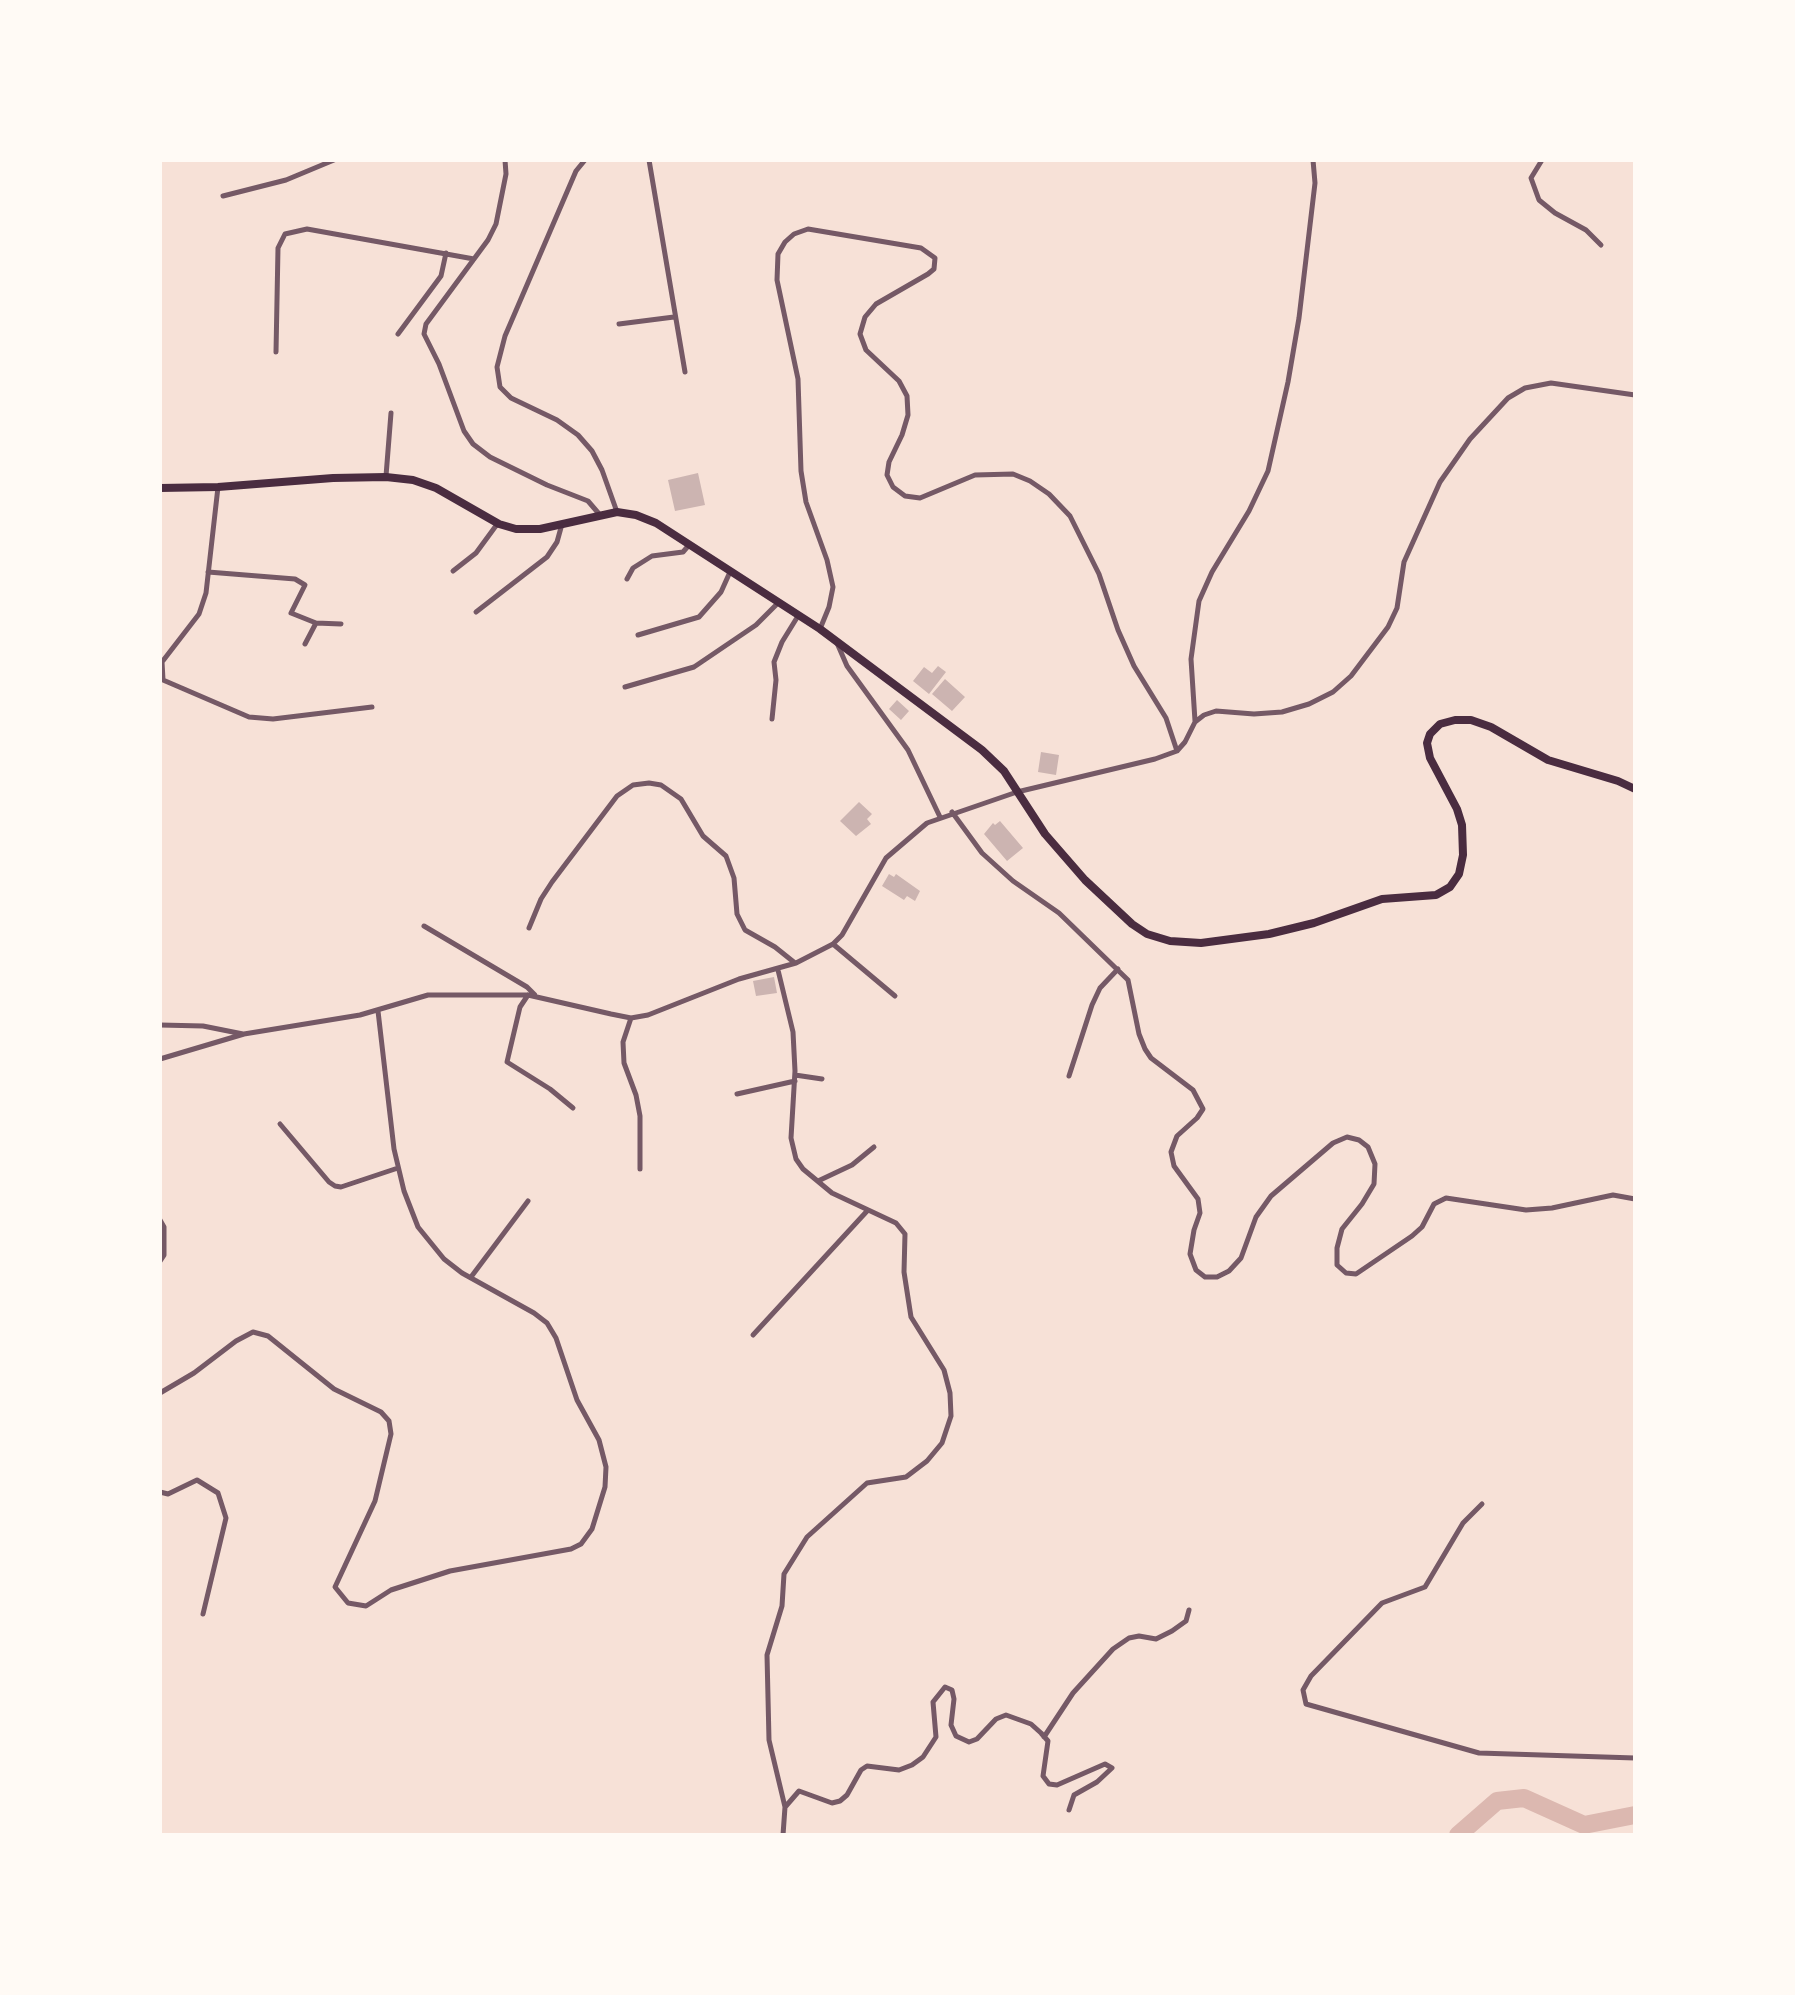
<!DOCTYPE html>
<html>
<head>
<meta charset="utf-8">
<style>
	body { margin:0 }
	#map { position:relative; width:1795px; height:1995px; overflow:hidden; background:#f7e1d7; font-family:Overpass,sans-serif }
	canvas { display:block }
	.frame { position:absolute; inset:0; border:162px solid #fffaf5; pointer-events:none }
</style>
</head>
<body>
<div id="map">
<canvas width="1795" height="1995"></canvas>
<div class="frame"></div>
</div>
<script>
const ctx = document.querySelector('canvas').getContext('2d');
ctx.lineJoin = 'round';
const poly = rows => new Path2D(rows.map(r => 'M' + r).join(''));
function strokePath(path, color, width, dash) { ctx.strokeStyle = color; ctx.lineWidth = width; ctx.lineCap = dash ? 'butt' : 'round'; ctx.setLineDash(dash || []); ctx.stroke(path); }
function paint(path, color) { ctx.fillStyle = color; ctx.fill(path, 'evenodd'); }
strokePath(poly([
	[1458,1835,1497,1801,1524,1798,1584,1825,1635,1815]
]), '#dcb8b0', 18);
paint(poly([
	[698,473,705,505,675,511,668,480],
	[938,666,946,672,929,694,913,681,924,667,932,673],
	[945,679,965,697,952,711,932,694],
	[897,700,909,711,901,720,889,709],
	[1041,752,1059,755,1056,775,1038,772],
	[859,802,872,814,867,819,871,824,856,836,840,821],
	[1000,821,1023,848,1007,861,984,834,993,823,995,825],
	[889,874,894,877,896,874,920,891,915,901,907,896,904,900,882,886],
	[774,977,777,993,756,996,753,981]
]), '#ccb4b1');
strokePath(poly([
	[505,160,506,174,496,224,488,240,426,324,424,334,439,364,464,431,473,444,490,457,547,485,588,501,600,515],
	[585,160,576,171,505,336,497,367,500,387,511,398,557,420,578,435,592,451,602,470,617,512],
	[649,160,685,372],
	[1542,160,1531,178,1539,200,1555,213,1586,230,1601,245],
	[223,196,286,180,334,160],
	[619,324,674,317],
	[398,334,441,276,446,253],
	[276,352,278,248,285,234,307,229,474,259],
	[386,476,391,413],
	[218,487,206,593,199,614,162,662,163,680,249,717,273,719,372,707],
	[453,571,476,553,498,523],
	[208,572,295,579,305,585,291,613,316,623,341,624],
	[627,579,633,568,652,556,683,552,689,545],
	[476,612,547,557,557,542,562,524],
	[820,629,829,607,833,587,827,560,806,502,801,471,798,379,777,280,778,254,785,242,794,234,808,229,921,248,935,258,934,269,928,274,876,304,865,317,860,334,866,350,899,381,907,396,908,415,902,435,889,462,887,475,893,487,905,496,920,498,975,475,1013,474,1030,481,1049,494,1070,516,1099,574,1118,630,1134,666,1166,718,1177,751],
	[638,635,699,617,721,592,730,572],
	[837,643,847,666,908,750,940,817],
	[305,644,316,623],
	[625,687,694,667,756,625,778,603],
	[772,719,776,680,774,662,782,642,798,616],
	[1195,721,1191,659,1199,601,1212,572,1249,511,1268,471,1288,382,1299,318,1315,183,1313,160],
	[952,812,982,853,1013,881,1059,913,1128,980,1139,1034,1145,1049,1151,1058,1193,1090,1203,1109,1197,1118,1177,1136,1171,1152,1174,1166,1198,1199,1200,1213,1194,1230,1190,1254,1196,1270,1205,1277,1217,1277,1229,1271,1241,1258,1256,1217,1271,1196,1333,1143,1347,1137,1359,1140,1368,1147,1375,1164,1374,1184,1362,1204,1342,1229,1337,1248,1337,1265,1346,1273,1356,1274,1412,1236,1422,1227,1434,1204,1446,1198,1526,1210,1552,1208,1613,1195,1635,1199],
	[424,926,527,987,535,995],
	[529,928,541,899,552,882,617,796,633,785,649,783,661,785,681,799,703,836,726,856,734,878,737,914,745,930,775,947,795,963],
	[833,944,895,996],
	[778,970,793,1032,795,1071,791,1138,796,1159,803,1169,832,1193,896,1223,905,1234,904,1272,911,1317,944,1370,950,1393,951,1416,942,1443,927,1461,906,1477,867,1483,807,1537,784,1574,782,1606,767,1655,769,1740,785,1807,783,1835],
	[528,995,520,1007,507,1062,550,1089,573,1108],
	[631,1018,623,1042,624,1063,636,1095,640,1116,640,1169],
	[160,1025,203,1026,243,1034],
	[160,1059,244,1034,360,1015,428,995,528,995,611,1014,631,1018,648,1015,739,979,796,963,833,944,842,935,886,858,927,823,1017,792,1155,759,1177,751,1185,742,1195,722,1204,715,1216,711,1254,714,1282,712,1309,704,1333,692,1351,676,1388,627,1397,608,1404,562,1440,482,1470,439,1508,398,1525,388,1551,383,1635,395],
	[795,1075,822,1079],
	[1069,1076,1092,1005,1100,988,1118,969],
	[737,1094,795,1081],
	[280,1124,329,1182,335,1186,341,1187,398,1168],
	[818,1181,852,1165,874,1147],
	[160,1220,164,1227,164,1255,160,1261],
	[471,1277,528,1201],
	[753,1335,868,1210],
	[160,1393,194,1373,236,1341,253,1332,268,1336,334,1389,381,1412,389,1421,391,1434,375,1501,335,1587,348,1603,366,1606,391,1590,450,1571,571,1549,581,1544,592,1529,605,1487,606,1467,599,1440,577,1400,556,1338,547,1323,534,1313,462,1273,444,1259,418,1227,404,1191,394,1149,378,1011],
	[160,1492,168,1494,197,1480,218,1493,226,1518,203,1614],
	[1482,1504,1463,1523,1425,1587,1382,1603,1311,1676,1303,1690,1306,1704,1479,1753,1635,1758],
	[1044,1737,1073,1693,1113,1649,1129,1638,1139,1636,1156,1639,1172,1631,1186,1621,1189,1610],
	[786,1806,799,1791,832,1803,840,1801,847,1795,861,1770,867,1766,899,1770,912,1765,923,1757,936,1737,933,1702,945,1687,952,1690,954,1699,951,1725,956,1736,969,1742,977,1739,996,1719,1006,1715,1031,1724,1041,1733,1048,1741,1043,1776,1049,1784,1057,1785,1105,1764,1112,1768,1097,1782,1074,1795,1069,1810]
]), '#755966', 5);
strokePath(poly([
	[160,488,218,487,333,478,386,477,413,480,436,488,499,524,516,529,540,529,617,512,636,515,656,523,820,629,982,750,1004,771,1045,834,1085,880,1132,924,1147,934,1170,941,1201,943,1269,934,1314,923,1382,899,1436,895,1450,887,1459,874,1463,855,1462,825,1457,809,1430,758,1427,743,1430,734,1440,724,1455,720,1471,720,1491,727,1548,760,1618,781,1635,789]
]), '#4a2c40', 8);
</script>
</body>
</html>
